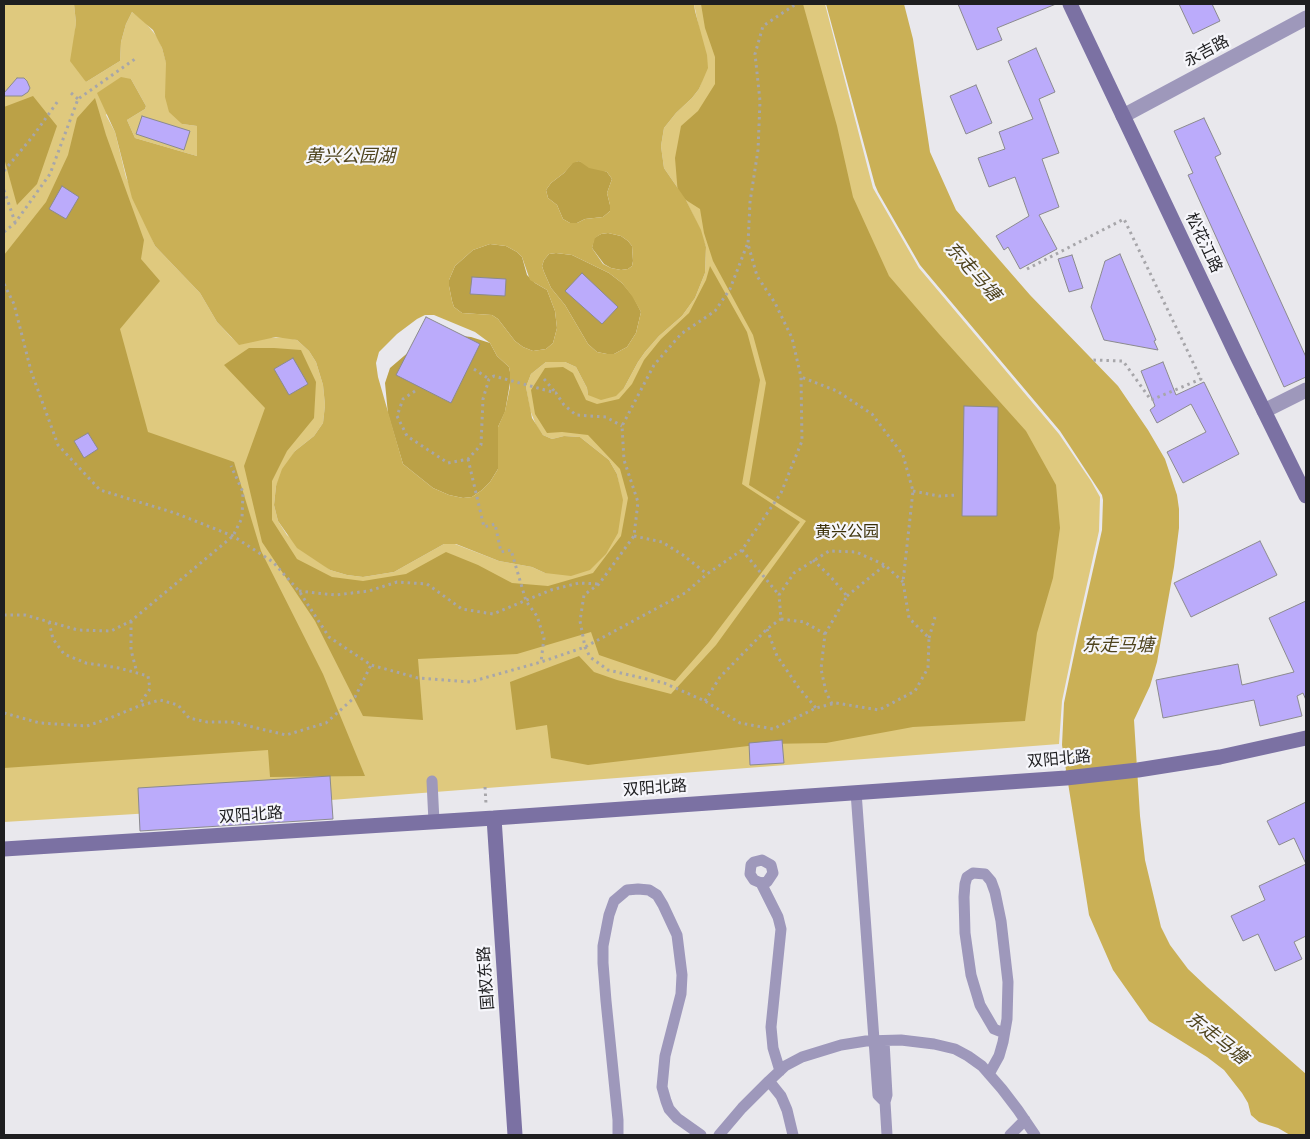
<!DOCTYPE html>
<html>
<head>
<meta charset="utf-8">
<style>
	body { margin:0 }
	#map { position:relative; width:1310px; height:1139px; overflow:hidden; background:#e9e8ed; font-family:"Sofia Sans Condensed",sans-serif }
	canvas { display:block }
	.frame { position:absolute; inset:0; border:5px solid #1e1e20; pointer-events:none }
</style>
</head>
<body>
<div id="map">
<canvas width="1310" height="1139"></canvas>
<div class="frame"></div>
</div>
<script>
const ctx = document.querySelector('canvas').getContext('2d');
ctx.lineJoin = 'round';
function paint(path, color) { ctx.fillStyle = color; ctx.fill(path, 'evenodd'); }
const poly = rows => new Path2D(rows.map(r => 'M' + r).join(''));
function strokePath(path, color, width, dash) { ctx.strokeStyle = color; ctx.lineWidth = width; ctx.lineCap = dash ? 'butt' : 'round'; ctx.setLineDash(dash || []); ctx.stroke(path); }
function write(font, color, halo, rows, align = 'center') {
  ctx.font = font + ' "Sofia Sans Condensed","Noto Sans SC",sans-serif'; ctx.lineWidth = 4.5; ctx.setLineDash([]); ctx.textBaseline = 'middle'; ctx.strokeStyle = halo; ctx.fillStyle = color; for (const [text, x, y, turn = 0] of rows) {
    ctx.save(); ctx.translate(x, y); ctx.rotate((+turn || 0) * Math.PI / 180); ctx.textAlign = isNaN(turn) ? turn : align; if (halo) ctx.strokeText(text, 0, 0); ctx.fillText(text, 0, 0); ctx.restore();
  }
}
paint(poly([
	[4,4,74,4,76,23,74,41,86,82,120,61,121,42,126,24,132,12,145,22,158,38,162,48,166,62,167,75,182,124,197,126,197,156,135,138,127,120,145,109,146,106,131,79,106,115,115,132,126,177,155,246,200,293,217,322,231,337,239,344,268,338,285,337,297,340,309,351,316,362,323,385,325,405,323,423,314,436,295,451,276,486,274,505,278,521,287,535,330,570,347,575,363,577,394,572,444,544,455,544,499,561,532,567,545,573,619,485,617,474,609,460,580,437,564,436,552,439,543,435,536,425,530,410,526,387,531,374,546,362,565,362,576,367,587,388,588,395,624,388,638,362,645,352,659,336,682,316,695,298,705,273,706,247,695,219,686,200,664,168,661,146,664,128,676,113,692,98,699,89,702,81,702,42,694,4,825,4,873,188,919,268,1059,434,1091,481,1100,497,1099,531,1077,629,1062,701,1059,744,201,810,4,822]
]), '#dfc97e');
paint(poly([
	[701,4,803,4,837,126,853,197,889,276,939,334,1026,431,1056,485,1060,528,1053,578,1037,633,1025,721,913,727,826,743,765,744,588,765,551,758,547,725,516,730,510,682,579,656,594,672,617,680,671,694,716,645,806,521,749,485,766,383,753,335,713,261,704,233,700,209,678,195,675,158,681,126,698,111,715,84,715,57,705,28],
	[33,96,57,126,37,184,17,205,4,158,4,107],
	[95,98,106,135,144,240,141,259,160,281,120,329,148,432,234,462,261,551,323,674,365,776,270,777,268,750,4,768,4,255,46,202,68,155,77,118],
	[579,161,607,172,612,179,607,193,610,205,610,211,603,217,585,219,577,223,570,223,563,219,557,205,548,198,546,190,551,183,564,173,573,162],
	[608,233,621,236,628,241,632,246,633,261,632,266,628,269,621,270,611,268,604,264,592,248,594,238,601,234],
	[490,244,506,246,517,252,522,257,527,275,535,283,547,290,555,311,557,328,553,343,546,349,533,351,523,347,515,341,498,319,492,315,462,313,454,307,452,301,449,286,449,280,455,266,473,250],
	[556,253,572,255,609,273,622,283,633,296,641,312,636,333,627,347,614,354,607,354,597,352,588,344,565,305,551,288,544,272,542,266,544,260,549,254],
	[710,266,747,332,760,380,742,484,800,522,709,642,675,681,599,655,591,632,517,654,418,659,423,720,363,716,315,621,262,542,244,466,265,408,224,365,249,348,274,348,301,350,316,382,314,418,287,451,272,481,272,520,297,559,332,577,363,581,406,574,446,552,478,565,512,583,548,586,593,573,621,536,628,498,620,469,588,435,562,432,547,433,535,414,531,390,545,368,563,367,573,373,586,400,597,404,619,399,632,384,644,360,661,339,689,313,706,280],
	[454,335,471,337,490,343,497,356,509,367,511,377,505,412,498,427,498,469,490,482,482,490,472,497,463,498,449,495,433,488,403,464,388,414,385,383,390,368,418,344]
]), '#bba147');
paint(poly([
	[74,4,694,4,695,11,707,55,708,68,699,89,692,98,676,113,664,128,661,146,664,168,686,200,701,230,706,247,705,273,695,298,682,316,659,336,645,352,638,362,624,388,616,396,601,400,588,395,587,388,576,367,565,362,546,362,531,374,526,387,532,418,543,435,552,439,564,436,580,437,609,460,617,474,623,500,618,533,606,554,590,570,571,576,545,573,532,567,499,561,456,544,444,544,394,572,363,577,347,575,330,570,297,548,278,521,274,505,276,486,282,469,295,451,314,436,323,423,325,405,323,385,316,362,309,351,297,340,276,337,239,345,217,322,200,293,155,246,132,198,115,132,97,93,121,77,131,79,146,106,145,109,127,120,135,138,197,156,197,126,182,124,169,112,165,97,166,63,162,48,153,30,132,12,126,24,121,42,120,61,86,82,70,61,76,23],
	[579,161,589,168,607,172,612,179,607,193,610,205,610,211,603,217,585,219,577,223,570,223,563,219,557,205,548,198,546,190,551,183,564,173,573,163],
	[608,233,621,236,628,241,632,246,633,261,632,266,628,269,621,270,611,268,603,264,592,248,595,238,601,234],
	[490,244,506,246,517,252,522,257,530,280,547,290,555,311,557,328,553,343,546,349,533,351,523,347,515,341,498,319,492,315,462,313,454,307,452,301,449,286,449,280,455,266,473,250],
	[556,253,572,255,609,273,622,283,632,296,641,312,636,333,627,347,614,354,607,354,597,352,588,344,565,305,551,288,544,272,542,266,544,260,549,254],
	[425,315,434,315,475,332,490,343,497,356,509,367,510,372,510,387,505,411,498,427,498,469,490,482,482,490,472,497,463,498,449,495,433,488,403,464,378,377,376,363,379,352,397,334,417,319],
	[826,4,904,4,913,39,930,152,956,210,1030,295,1118,386,1148,430,1165,459,1177,495,1179,509,1179,528,1174,567,1157,662,1150,686,1134,720,1140,816,1145,860,1161,927,1170,945,1188,969,1207,987,1306,1074,1306,1135,1290,1135,1278,1128,1259,1122,1251,1115,1248,1103,1242,1093,1224,1070,1207,1057,1149,1021,1113,970,1089,915,1062,745,1064,703,1078,636,1102,530,1103,500,1102,495,1060,431,920,265,878,192,875,185]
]), '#cab056');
const building = poly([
	[958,4,1056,4,997,28,1002,40,977,50,958,4],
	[1179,4,1212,4,1220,21,1193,34,1179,4],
	[1036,48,1055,92,1039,99,1059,153,1042,159,1059,207,1039,215,1057,249,1020,269,1008,247,1004,250,996,236,1029,216,1015,177,989,187,978,158,1005,149,999,132,1033,119,1008,61,1036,48],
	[17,78,24,78,27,81,30,88,28,92,22,96,4,96,4,93,17,78],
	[976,85,992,123,966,134,950,96,976,85],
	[142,116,190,131,184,150,136,134,142,116],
	[1204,118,1221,154,1215,157,1306,357,1306,377,1284,387,1188,175,1193,173,1174,131,1204,118],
	[62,186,79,197,66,219,49,209,62,186],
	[1120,254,1156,340,1154,341,1158,350,1104,340,1091,307,1105,261,1120,254],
	[1072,255,1083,288,1069,292,1058,259,1072,255],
	[582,273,618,307,602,324,565,291,582,273],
	[472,277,506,279,505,296,470,294,472,277],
	[426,317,480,344,451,403,396,375,426,317],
	[293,358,308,384,289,395,274,369,293,358],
	[1163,362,1176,395,1204,382,1239,454,1183,483,1167,452,1206,432,1191,404,1157,423,1150,410,1155,406,1141,371,1163,362],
	[964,406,998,407,997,516,962,516,964,406],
	[88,433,98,449,84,458,74,441,88,433],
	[1260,541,1277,575,1191,617,1174,583,1260,541],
	[1306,601,1306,700,1303,693,1297,696,1302,716,1260,726,1254,700,1163,718,1156,680,1238,664,1242,685,1294,672,1269,618,1306,601],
	[782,740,784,763,750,765,749,743,782,740],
	[330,776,333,819,140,831,138,788,330,776],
	[1306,802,1306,936,1294,942,1302,959,1275,971,1258,934,1243,941,1231,916,1265,900,1259,886,1306,864,1294,838,1279,845,1267,821,1306,802]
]);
paint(building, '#bbabfb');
strokePath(building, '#8b8a8e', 1);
strokePath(poly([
	[71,93,78,99],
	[4,171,33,136,58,101],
	[4,190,15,222],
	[4,232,15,223,50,174,78,99,135,59],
	[747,245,730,289,715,311,681,334,654,365,622,426,624,460,638,502,634,536,599,584,584,595,580,621,585,647,590,657,608,670,664,683,705,701,740,723,773,729,816,708,836,703,879,710,915,691,928,668,929,638,909,618,903,582,913,491,903,455,872,414,837,391,801,377],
	[1027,269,1124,219,1201,379,1151,400,1123,361,1092,360],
	[4,284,14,304,31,371,58,445,100,490,175,513,233,536,273,562,299,591,329,637,371,665,418,678,470,682,541,662,585,647,685,593,707,574,742,550,781,493,802,441,801,377,792,338,775,303,757,276,748,244,750,202,758,150,760,101,755,54,763,26,796,4],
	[474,369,489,379],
	[544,379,556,393],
	[415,391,403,399,397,416,407,436,448,463,468,459,481,445,483,399,489,379,494,376,556,393,564,405,576,415,606,417,622,426],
	[468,459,484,527,495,524,501,552,511,550,526,601,537,616,544,638,541,662],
	[913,491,939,496,958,495],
	[634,536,662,542,683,555,707,574],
	[742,550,779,595],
	[813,560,830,576,847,596,825,634],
	[299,591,335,595,369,591,397,582,427,584,462,609,493,614,551,590,579,583,599,584],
	[847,596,885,565],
	[4,615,25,615,78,630,111,631,131,621,233,536,242,518,243,492,231,466],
	[781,619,804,622,825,634,821,669,826,692,832,704],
	[131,621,131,650,137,673],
	[49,622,53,639,64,654,86,663,119,668,148,676,150,689,139,705],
	[767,629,777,656,799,688,816,708],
	[929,638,935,617],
	[705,701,720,677,767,629,781,619,779,595,794,573,829,551,856,552,885,565,903,582],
	[4,713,40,723,87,726,110,718,139,706,160,700,178,705,189,718,207,722,232,722,286,735,326,723,355,697,371,665],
	[485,787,486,804]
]), '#a7a6aa', 3, [2.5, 4]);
strokePath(poly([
	[432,781,434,822],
	[856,792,878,1095,885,1102,887,1095,884,1041],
	[761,883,767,882,773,873,771,865,762,860,754,862,751,865,750,874,754,880,761,883,778,917,781,929,771,1027,773,1048,780,1071],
	[989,1074,999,1056,1003,1042,1007,1019,1008,982,1001,921,995,892,991,881,985,874,973,873,967,877,965,884,964,897,965,933,971,975,980,1005,994,1029,1004,1033],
	[769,1081,781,1096,787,1110,793,1135],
	[885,1102,887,1135],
	[618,1135,618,1120,606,1001,603,963,603,946,609,915,614,901,627,890,638,889,649,890,657,895,663,905,677,935,682,975,681,994,665,1056,662,1087,666,1101,669,1109,677,1118,701,1135],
	[719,1135,742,1108,769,1081,785,1066,802,1057,841,1045,866,1041,901,1040,934,1044,955,1049,968,1056,982,1066,1002,1089,1018,1110,1035,1135],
	[1010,1135,1025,1120]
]), '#9e98bb', 11);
strokePath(poly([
	[1123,116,1306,18],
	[1264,411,1306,390]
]), '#9e98bb', 15);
strokePath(poly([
	[1070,4,1238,358,1306,496],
	[494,818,515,1135],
	[4,849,494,818,1066,778,1138,770,1220,757,1306,738]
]), '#7b71a3', 15);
write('16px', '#1e1e20', '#f6f6fb', [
	["永吉路",1207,52,-28],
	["松花江路",1203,243,65],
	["双阳北路",1059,760,-5],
	["双阳北路",655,789,-4],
	["双阳北路",251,816,-4],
	["国权东路",487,978,-94]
]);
write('16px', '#3b3008', '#f6f6fb', [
	["黄兴公园",847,533]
]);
write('italic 18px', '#4e431d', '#f6f6fb', [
	["黄兴公园湖",350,157],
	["东走马塘",972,272,48],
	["东走马塘",1118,646],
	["东走马塘",1216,1039,38]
]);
</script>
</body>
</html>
